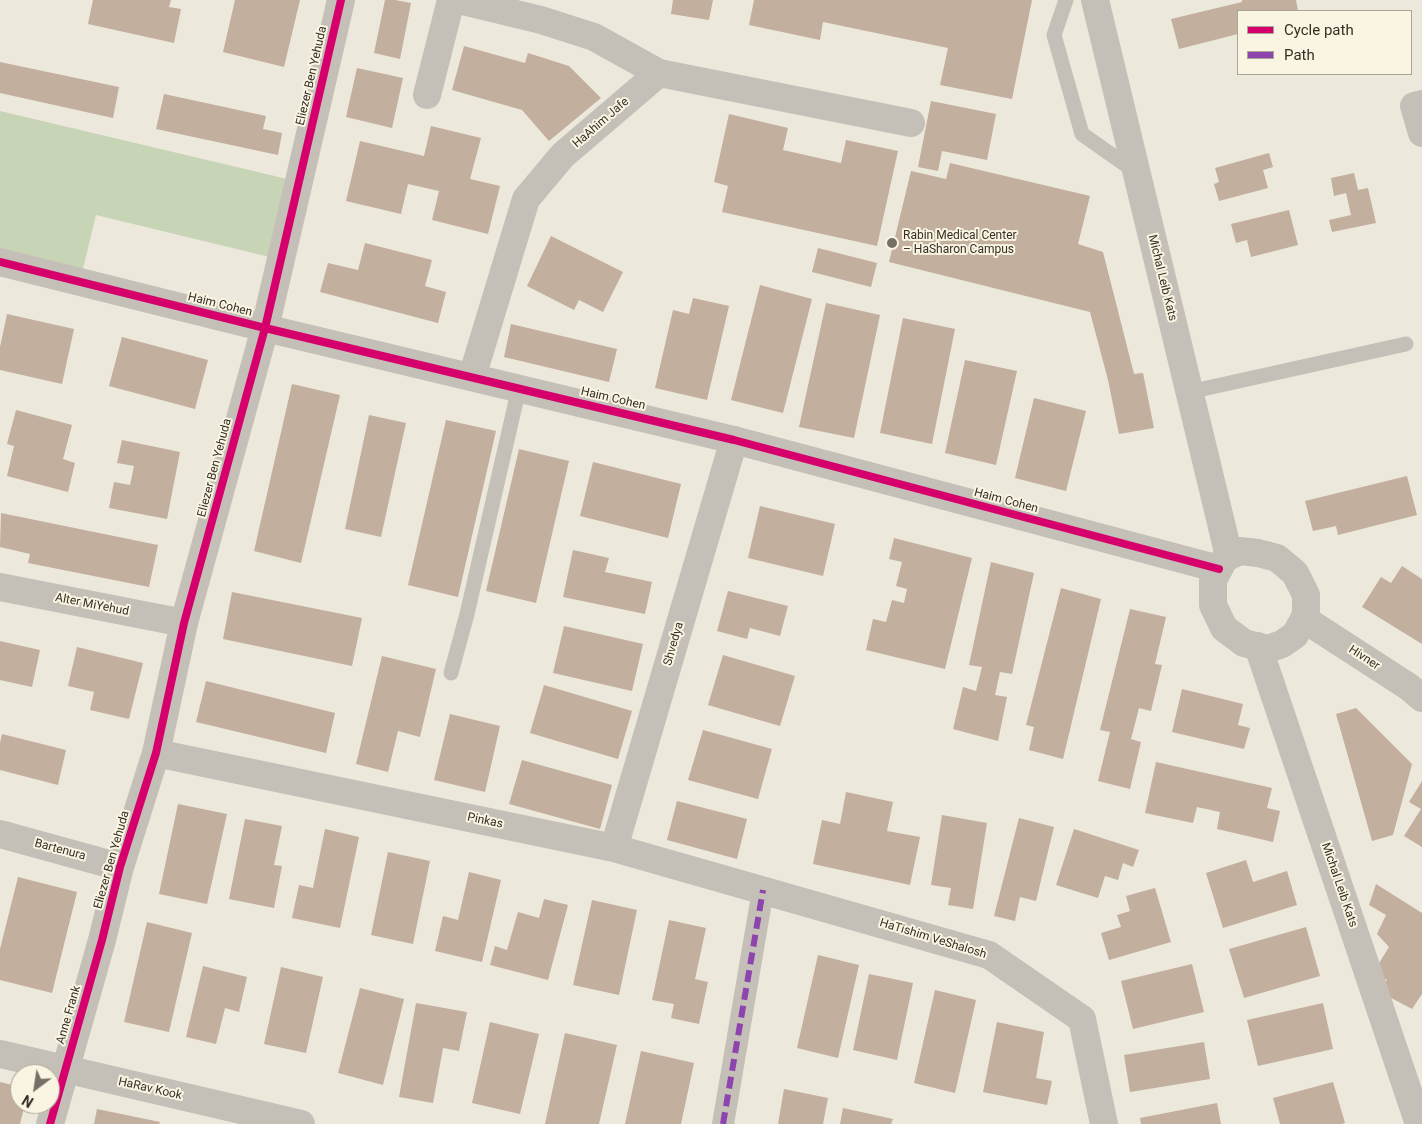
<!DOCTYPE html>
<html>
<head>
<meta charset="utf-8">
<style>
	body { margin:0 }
	#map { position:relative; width:1422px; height:1124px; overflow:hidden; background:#ede8dc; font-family:Roboto,sans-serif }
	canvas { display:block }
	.legend { position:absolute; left:1237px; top:10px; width:175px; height:65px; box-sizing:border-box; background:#faf5e3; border:1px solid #aba597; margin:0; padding:6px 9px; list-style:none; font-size:15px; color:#352e25 }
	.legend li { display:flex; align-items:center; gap:10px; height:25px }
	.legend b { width:25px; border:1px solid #aba597 }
	.north { position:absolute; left:10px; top:1064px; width:50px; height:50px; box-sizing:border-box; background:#faf5e3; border:1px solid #aba597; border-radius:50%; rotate:211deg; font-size:14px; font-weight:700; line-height:20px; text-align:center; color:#352e25 }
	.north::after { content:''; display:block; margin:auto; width:18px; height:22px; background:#756f65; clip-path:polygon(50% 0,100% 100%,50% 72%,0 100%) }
</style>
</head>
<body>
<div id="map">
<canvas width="1422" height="1124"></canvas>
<ul class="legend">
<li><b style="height:6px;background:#d6006c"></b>Cycle path</li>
<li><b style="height:6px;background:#8e44ad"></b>Path</li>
</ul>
<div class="north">N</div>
</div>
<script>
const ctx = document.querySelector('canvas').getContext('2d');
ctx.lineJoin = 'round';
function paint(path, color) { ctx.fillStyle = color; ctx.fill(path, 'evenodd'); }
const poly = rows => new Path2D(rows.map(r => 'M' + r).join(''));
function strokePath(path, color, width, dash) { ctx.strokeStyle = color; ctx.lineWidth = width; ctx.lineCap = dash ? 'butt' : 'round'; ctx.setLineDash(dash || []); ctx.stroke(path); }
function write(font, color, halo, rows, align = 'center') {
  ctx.font = font + ' Roboto,sans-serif'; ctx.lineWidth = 4; ctx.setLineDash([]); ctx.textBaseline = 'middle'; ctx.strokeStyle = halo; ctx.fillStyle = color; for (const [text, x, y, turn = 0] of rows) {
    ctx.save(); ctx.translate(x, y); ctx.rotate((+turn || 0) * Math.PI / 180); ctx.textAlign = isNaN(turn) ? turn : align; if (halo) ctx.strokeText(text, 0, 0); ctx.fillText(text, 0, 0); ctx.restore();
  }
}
paint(poly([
	[0,111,300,182,282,260,96,215,80,281,0,262]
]), '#c8d4b6');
paint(poly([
	[93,0,171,0,169,7,181,9,174,43,88,24],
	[235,0,300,0,284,67,223,52],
	[385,0,395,0,411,3,400,59,374,53],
	[673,0,713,0,709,20,671,14],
	[754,0,1032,0,1012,99,940,85,948,48,823,22,820,40,749,25],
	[1242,0,1296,0,1298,11,1238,11,1238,34,1179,49,1171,19,1242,2],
	[464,46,525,63,528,53,569,66,601,98,549,141,522,110,452,90],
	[0,62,119,87,113,118,0,93],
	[357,68,403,78,392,128,346,117],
	[164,94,266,116,263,129,282,133,278,155,156,129],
	[931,101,996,114,987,160,942,151,938,171,918,167],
	[729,114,788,128,783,150,841,163,846,140,898,151,877,246,722,212,728,186,714,182],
	[431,126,481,138,470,179,500,186,488,234,432,220,439,191,408,184,401,214,346,201,360,141,424,156],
	[1269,153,1273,167,1263,170,1268,188,1219,201,1214,184,1219,182,1215,168],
	[950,163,1090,196,1078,244,1103,252,1134,374,1143,373,1154,428,1119,434,1108,380,1090,312,889,262,911,171,946,179],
	[1354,173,1358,190,1368,188,1376,223,1332,232,1329,220,1351,215,1346,193,1334,196,1331,178],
	[1289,210,1298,245,1251,257,1247,240,1236,243,1231,224],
	[551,236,623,272,603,312,579,300,574,310,527,286],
	[365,243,432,260,425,286,446,292,438,323,320,292,328,263,358,270],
	[818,248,877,263,871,287,812,272],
	[760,285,812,299,783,413,731,400],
	[693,298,729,306,707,400,655,388,673,310,689,314],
	[826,303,880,315,854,438,799,427],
	[7,314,74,329,62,384,0,370,0,347],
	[903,318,955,329,932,444,880,433],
	[511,324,617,349,609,382,504,357],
	[122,337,208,360,195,409,109,386],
	[965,360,1017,371,996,465,945,453],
	[292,384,340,395,301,563,254,551],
	[1034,398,1086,411,1066,491,1015,478],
	[16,410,72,425,63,459,75,463,68,492,7,476,14,446,7,444],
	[369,415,406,423,381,537,345,529],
	[446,420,496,431,458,597,408,585],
	[122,440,180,452,167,519,109,508,114,482,130,485,134,466,117,463],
	[519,449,569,461,536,603,486,591],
	[593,462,681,484,668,538,580,516],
	[1407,476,1417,515,1338,535,1336,526,1313,531,1305,501],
	[760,506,835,524,823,576,748,558],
	[1,513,158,545,149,587,28,563,30,554,0,547],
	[894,538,972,558,945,669,866,650,873,619,886,622,892,600,904,603,907,589,896,586,902,562,889,559],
	[573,550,609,558,605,572,652,582,645,614,563,597],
	[991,562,1034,573,1012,674,1000,672,995,695,1007,697,998,741,953,729,963,687,976,691,982,667,969,665],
	[1402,566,1422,579,1422,644,1362,607,1381,577,1391,583],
	[1061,588,1101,599,1063,759,1029,750,1034,727,1026,725],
	[728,591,788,606,780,636,750,628,747,639,717,631],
	[232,592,362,618,352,666,223,639],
	[1130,609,1166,617,1155,664,1162,665,1151,711,1139,708,1131,739,1141,742,1130,789,1098,781,1110,732,1100,730],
	[564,626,643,644,632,691,553,673],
	[0,641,40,650,32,687,0,680],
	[77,647,143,663,129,719,90,710,94,692,68,686],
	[723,655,795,676,780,726,708,705],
	[382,656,436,669,420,737,398,731,388,772,356,764],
	[206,681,335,713,326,753,196,722],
	[544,685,632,711,618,759,530,733],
	[1182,689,1243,704,1238,725,1250,728,1244,749,1172,732],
	[1356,708,1412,764,1393,835,1372,841,1336,714],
	[450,714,500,726,485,792,434,780],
	[703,730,772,749,758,799,688,780],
	[2,734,66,750,58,785,0,770,0,743],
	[522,760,612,785,600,829,509,804],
	[1156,762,1272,788,1267,808,1280,811,1273,842,1217,829,1220,812,1197,807,1193,823,1145,813],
	[1422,781,1422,847,1404,836,1421,809,1409,802],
	[846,792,893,802,887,831,920,837,910,885,813,864,822,820,840,824],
	[677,801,747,819,737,859,667,840],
	[178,804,227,814,207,904,159,894],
	[942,815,987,823,973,909,948,905,951,888,931,885],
	[1019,818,1054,827,1036,901,1020,897,1015,921,994,916],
	[245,819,282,826,274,865,282,866,274,908,229,899],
	[325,829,359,837,340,928,292,918,299,885,313,888],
	[1074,829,1139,850,1133,867,1123,863,1118,880,1105,876,1098,898,1056,885],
	[388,852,430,861,413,944,371,935],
	[1246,860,1253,882,1287,871,1297,905,1223,928,1206,873],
	[469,872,501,880,482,962,435,951,443,916,458,920],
	[18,877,77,892,52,993,0,980,0,949],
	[1376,884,1422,913,1422,994,1412,1009,1378,991,1387,980,1373,973,1389,947,1377,934,1386,915,1369,905],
	[1155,888,1171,942,1109,960,1101,933,1121,927,1117,915,1130,911,1126,896],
	[544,899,568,905,548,980,490,965,495,946,507,950,518,912,539,918],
	[592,900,637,910,619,995,573,985],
	[669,920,706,928,695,979,708,982,699,1024,671,1018,674,1004,652,1000],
	[147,922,192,933,169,1032,124,1022],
	[1306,927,1320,976,1244,998,1229,949],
	[818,955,859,965,838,1058,797,1048],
	[1192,964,1204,1012,1133,1029,1121,981],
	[203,966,247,977,239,1012,225,1008,216,1044,186,1037],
	[281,967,323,977,306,1053,264,1044],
	[869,974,913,983,897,1060,853,1050],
	[360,988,404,999,383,1085,338,1073],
	[935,990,976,1000,955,1093,914,1083],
	[416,1003,467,1012,459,1051,443,1048,433,1103,399,1097],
	[1323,1003,1333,1049,1258,1066,1247,1020],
	[490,1022,539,1034,520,1114,472,1103],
	[997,1022,1044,1032,1036,1078,1052,1081,1047,1105,983,1092],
	[565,1033,617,1045,599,1124,545,1124],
	[1204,1042,1210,1079,1130,1092,1124,1055],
	[641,1051,694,1063,681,1124,625,1124],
	[0,1082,20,1087,20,1104,25,1104,20,1124,0,1124],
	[1333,1082,1345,1123,1341,1124,1280,1124,1273,1098],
	[784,1089,828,1098,823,1124,778,1124],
	[1217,1103,1221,1124,1141,1124,1140,1118],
	[843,1108,893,1119,891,1124,840,1124],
	[97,1109,160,1122,159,1124,94,1124]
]), '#c2af9d');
strokePath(poly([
	[1066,0,1054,35,1082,134,1136,172],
	[1189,392,1406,344],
	[451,673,467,614,519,388]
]), '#c5c0b7', 15);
strokePath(poly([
	[723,1124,763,890]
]), '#c5c0b7', 22);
strokePath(poly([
	[458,0,541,20,594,37,659,73,563,155,526,199,472,377],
	[659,73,911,123],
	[427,95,451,0],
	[1422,104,1414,106,1422,133],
	[0,587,184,623],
	[1258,646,1419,1124],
	[156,753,614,848,989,955,1082,1019,1104,1124],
	[0,834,120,867],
	[614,848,734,440],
	[0,1054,301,1124],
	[50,1124,102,940,120,867,156,753,184,623,265,328,341,0]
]), '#c5c0b7', 28);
strokePath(poly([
	[1095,0,1229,556],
	[0,262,265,328,734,440,1219,569],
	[1240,551,1258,553,1277,558,1295,573,1306,595,1306,613,1304,619,1295,635,1282,644,1268,649,1244,643,1224,628,1213,605,1213,580,1219,569,1223,561,1229,556,1240,551],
	[1304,619,1409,687,1422,698]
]), '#c5c0b7', 28);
strokePath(poly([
	[723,1124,763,890]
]), '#8e44ad', 6, [12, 6]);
strokePath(poly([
	[0,262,265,328,734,440,1219,569],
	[50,1124,102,940,120,867,156,753,184,623,265,328,341,0]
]), '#d6006c', 8);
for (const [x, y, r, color] of [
	[892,243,6,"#756f65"]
]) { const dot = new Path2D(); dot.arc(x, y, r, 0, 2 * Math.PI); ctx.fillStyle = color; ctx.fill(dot); strokePath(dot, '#faf5e3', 2); }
write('12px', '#352e25', '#faf5e3', [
	["Eliezer Ben Yehuda",312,76,-77],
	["HaAhim Jafe",601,123,-41],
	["Michal Leib Kats",1162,278,76],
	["Haim Cohen",220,305,14],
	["Haim Cohen",613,399,13],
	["Eliezer Ben Yehuda",215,468,-75],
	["Haim Cohen",1006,501,15],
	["Alter MiYehud",92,605,11],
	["Shvedya",674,644,-74],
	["Hivner",1364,658,33],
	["Pinkas",485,821,12],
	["Bartenura",60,850,15],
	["Eliezer Ben Yehuda",112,860,-74],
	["Michal Leib Kats",1339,885,71],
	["HaTishim VeShalosh",933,939,17],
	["Anne Frank",69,1015,-74],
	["HaRav Kook",150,1089,13]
]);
write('12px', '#352e25', '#faf5e3', [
	["Rabin Medical Center",903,236],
	["– HaSharon Campus",903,250]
], 'left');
</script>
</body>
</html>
